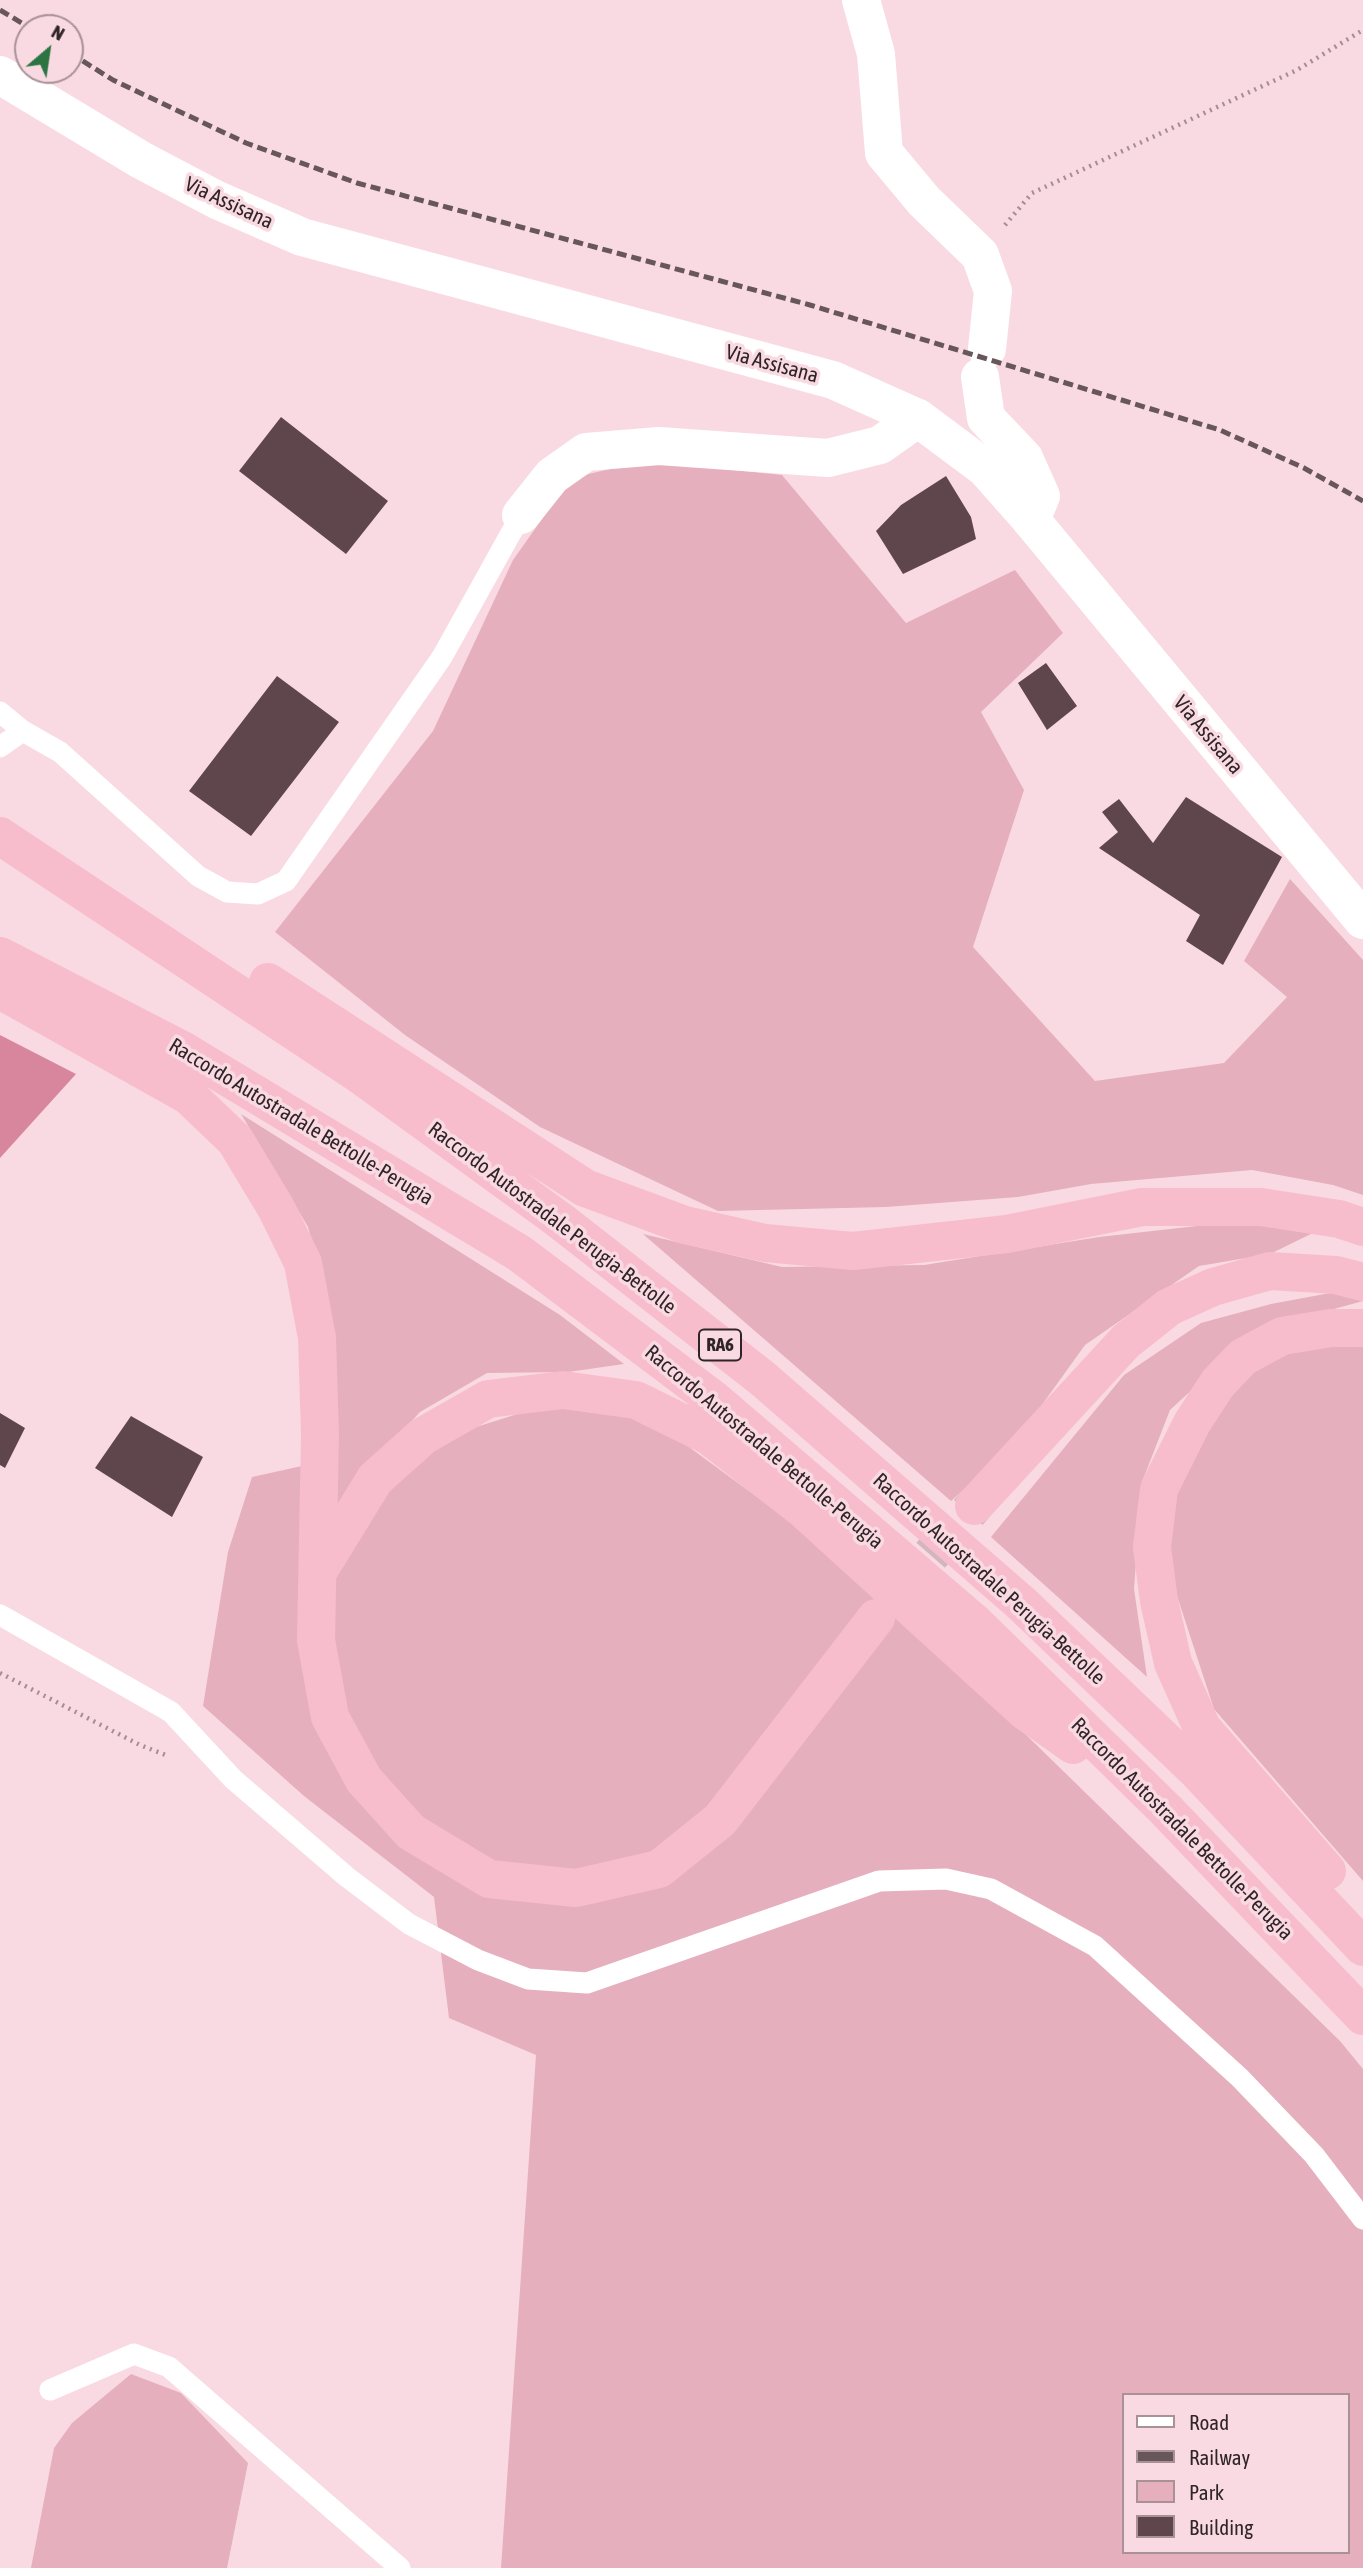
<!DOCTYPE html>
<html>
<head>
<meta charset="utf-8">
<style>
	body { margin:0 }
	#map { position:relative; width:1363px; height:2568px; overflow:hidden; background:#f9dae2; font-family:"Asap Condensed",sans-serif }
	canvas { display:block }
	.legend { position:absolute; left:1122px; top:2393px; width:228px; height:161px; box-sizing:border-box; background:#f9dae2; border:2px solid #a89197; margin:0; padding:9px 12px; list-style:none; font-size:21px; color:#2f2427 }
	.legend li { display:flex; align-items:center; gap:14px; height:35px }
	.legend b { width:35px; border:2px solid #a89197 }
	.north { position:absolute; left:14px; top:14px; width:70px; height:70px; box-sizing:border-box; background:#f9dae2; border:2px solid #a89197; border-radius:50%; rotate:29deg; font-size:19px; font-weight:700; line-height:28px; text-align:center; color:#2f2427 }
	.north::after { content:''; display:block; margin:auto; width:24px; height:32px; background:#2c7542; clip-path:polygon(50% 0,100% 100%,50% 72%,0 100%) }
</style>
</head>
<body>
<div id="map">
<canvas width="1363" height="2568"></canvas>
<ul class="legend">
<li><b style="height:9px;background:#fff"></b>Road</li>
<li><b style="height:9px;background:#67575b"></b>Railway</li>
<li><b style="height:19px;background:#e6afbe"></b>Park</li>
<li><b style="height:19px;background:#5f464d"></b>Building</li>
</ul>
<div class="north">N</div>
</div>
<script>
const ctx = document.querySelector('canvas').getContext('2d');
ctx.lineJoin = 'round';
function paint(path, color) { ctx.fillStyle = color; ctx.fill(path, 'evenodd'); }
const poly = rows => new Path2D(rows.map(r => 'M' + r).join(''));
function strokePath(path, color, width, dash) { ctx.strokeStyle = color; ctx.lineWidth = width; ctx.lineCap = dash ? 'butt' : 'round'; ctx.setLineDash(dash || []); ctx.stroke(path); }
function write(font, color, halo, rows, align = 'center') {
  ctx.font = font + ' "Asap Condensed",sans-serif'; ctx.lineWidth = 7; ctx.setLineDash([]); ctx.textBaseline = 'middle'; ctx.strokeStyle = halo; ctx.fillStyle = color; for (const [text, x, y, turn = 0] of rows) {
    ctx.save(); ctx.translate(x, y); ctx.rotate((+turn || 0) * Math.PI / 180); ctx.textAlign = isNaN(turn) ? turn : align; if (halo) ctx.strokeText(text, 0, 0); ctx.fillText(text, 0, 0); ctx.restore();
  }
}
paint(poly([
	[645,461,782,475,906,623,1015,570,1063,633,981,712,1024,790,973,947,1095,1081,1224,1063,1287,997,1244,961,1290,879,1363,960,1363,1195,1333,1185,1252,1170,1091,1184,1018,1197,886,1207,718,1211,540,1127,405,1035,275,932,433,731,513,560,571,478],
	[241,1114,560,1315,624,1364,568,1372,487,1373,420,1412,378,1458,549,1404,655,1422,787,1519,976,1686,1340,2041,1363,2069,1363,2568,501,2568,536,2055,449,2018,434,1897,304,1796,203,1706,228,1552,252,1477,338,1458,328,1300,308,1227],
	[1123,2395,1347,2395,1347,2552,1123,2552],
	[1259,1219,1315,1232,1270,1254,1199,1266,1085,1345,1011,1448,951,1501,643,1234,782,1267,924,1265,1099,1237],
	[1341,1291,1363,1301,1294,1320,1220,1364,1170,1410,1142,1482,1134,1589,1147,1677,991,1537,1124,1375,1201,1323,1271,1304],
	[1363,1341,1363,1881,1214,1709,1163,1553,1184,1461,1228,1387,1297,1347],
	[131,2374,181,2393,248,2463,227,2568,31,2568,54,2448,72,2423]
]), '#e6afbe');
paint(poly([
	[0,1035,76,1074,0,1158]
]), '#d8869e');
paint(poly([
	[281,417,388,501,346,554,239,471],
	[946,476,971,517,976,539,903,574,876,531,901,505],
	[1046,663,1077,706,1047,730,1018,683],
	[277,676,339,722,251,836,189,791],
	[1186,797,1282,857,1223,965,1186,941,1200,915,1099,848,1118,832,1102,812,1119,799,1153,843],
	[0,1413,25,1428,5,1468,0,1465],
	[131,1416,203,1457,172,1517,95,1468]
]), '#5f464d');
strokePath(poly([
	[893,1598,974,1506]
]), '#d1b6bd', 38, [38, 19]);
strokePath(poly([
	[1005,225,1032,193,1297,70,1363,30],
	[0,1673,140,1745,166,1755]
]), '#a48e93', 4.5, [2, 5]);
strokePath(poly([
	[0,712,23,731,60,752,198,876,227,892,258,894,286,881,442,657,521,515],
	[0,747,23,731],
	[0,1615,171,1712,233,1779,347,1877,409,1924,478,1960,528,1979,587,1983,879,1881,946,1879,991,1889,1095,1946,1240,2078,1314,2155,1363,2219],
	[50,2390,134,2354,169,2367,400,2568]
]), '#fff', 21);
strokePath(poly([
	[861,0,876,54,884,153,924,201,980,255,993,291,987,349],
	[980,377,986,418,1024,458,1041,496,1031,520],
	[521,515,552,476,586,452,659,446,828,458,880,445,918,418]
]), '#fff', 38);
strokePath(poly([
	[0,75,141,160,217,200,302,237,833,380,918,418,985,468,1031,520,1363,920]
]), '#fff', 38);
strokePath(poly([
	[0,836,360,1075,558,1219,762,1378,1021,1603,1196,1770,1363,1947],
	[0,956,184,1051,519,1253,713,1399,976,1624,1166,1810,1363,2016],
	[268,982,585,1188,685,1225,765,1243,853,1251,1007,1234,1142,1207,1261,1207,1339,1219,1363,1227],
	[0,990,189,1096,235,1140,276,1208,303,1263,317,1338,320,1435,316,1640,330,1717,364,1780,411,1832,489,1879,576,1888,659,1869,720,1820,876,1618],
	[974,1506,1126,1341,1169,1307,1213,1287,1270,1271,1336,1275,1363,1282],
	[319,1570,375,1479,423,1436,488,1399,563,1390,636,1400,709,1436,803,1509,1025,1711,1073,1745],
	[1327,1871,1202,1728,1173,1663,1159,1601,1152,1547,1159,1489,1192,1423,1218,1383,1243,1357,1282,1336,1331,1328,1363,1328]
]), '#f8bdcd', 38);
strokePath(poly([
	[0,10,30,28],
	[70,53,113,80,246,143,357,183,810,305,1220,430,1304,468,1363,501]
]), '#67575b', 5, [10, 5]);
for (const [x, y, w] of [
	[720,1345,42]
]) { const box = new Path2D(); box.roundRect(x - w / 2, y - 15.5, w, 31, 5); ctx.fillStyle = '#f9dae2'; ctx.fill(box); strokePath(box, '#2f2427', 2); }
write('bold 19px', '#2f2427', null, [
	["RA6",720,1345]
]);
write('21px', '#2f2427', '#f9dae2', [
	["Via Assisana",229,203,25],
	["Via Assisana",772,364,15],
	["Via Assisana",1208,735,50],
	["Raccordo Autostradale Bettolle-Perugia",301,1122,31],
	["Raccordo Autostradale Perugia-Bettolle",552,1218,37],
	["Raccordo Autostradale Bettolle-Perugia",764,1447,40],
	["Raccordo Autostradale Perugia-Bettolle",989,1579,42],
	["Raccordo Autostradale Bettolle-Perugia",1182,1829,45]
]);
</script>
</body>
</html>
